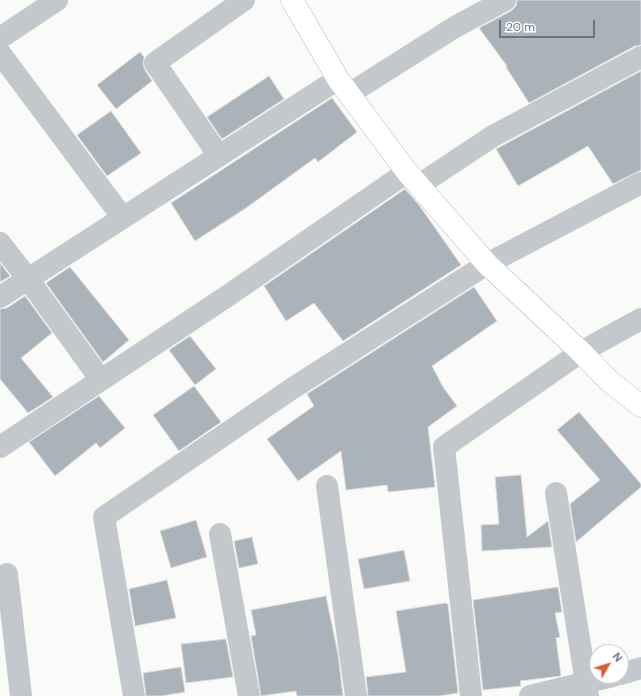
<!DOCTYPE html>
<html>
<head>
<meta charset="utf-8">
<style>
	body { margin:0 }
	#map { position:relative; width:641px; height:696px; overflow:hidden; background:#fafaf8; font-family:"DM Sans",sans-serif }
	canvas { display:block }
	.north { position:absolute; left:589px; top:644px; width:40px; height:40px; box-sizing:border-box; background:#fff; border:1px solid #c1c8cd; border-radius:50%; rotate:51deg; font-size:11px; font-weight:700; line-height:16px; text-align:center; color:#657683 }
	.north::after { content:''; display:block; margin:auto; width:14px; height:18px; background:#e4572e; clip-path:polygon(50% 0,100% 100%,50% 72%,0 100%) }
	.scale { position:absolute; left:499px; top:20px; width:96px; height:18px; box-sizing:border-box; border:2px solid #657683; border-top:0; padding-left:5px; font-size:12px; line-height:14px; white-space:nowrap; color:#657683; -webkit-text-stroke:3px #fff; paint-order:stroke }
</style>
</head>
<body>
<div id="map">
<canvas width="641" height="696"></canvas>
<div class="north">N</div>
<div class="scale">20 m</div>
</div>
<script>
const ctx = document.querySelector('canvas').getContext('2d');
ctx.lineJoin = 'round';
function paint(path, color) { ctx.fillStyle = color; ctx.fill(path, 'evenodd'); }
const poly = rows => new Path2D(rows.map(r => 'M' + r).join(''));
function strokePath(path, color, width, dash) { ctx.strokeStyle = color; ctx.lineWidth = width; ctx.lineCap = dash ? 'butt' : 'round'; ctx.setLineDash(dash || []); ctx.stroke(path); }
const building = poly([
	[517,0,641,0,641,45,635,46,529,103,506,67,507,66,479,28,511,11,516,6,517,0],
	[140,52,144,57,143,64,145,70,152,81,116,109,97,85,140,52],
	[641,71,641,170,613,184,588,146,518,186,496,149,641,71],
	[269,76,284,99,222,139,207,117,269,76],
	[332,98,357,132,318,162,315,158,246,208,195,241,171,203,332,98],
	[111,111,141,153,107,176,77,135,111,111],
	[405,189,419,205,461,265,343,341,314,303,286,321,264,286,405,189],
	[0,263,10,276,0,282,0,263],
	[70,267,129,340,103,362,46,283,70,267],
	[474,287,497,321,432,366,443,387,457,406,428,427,435,487,388,492,387,485,346,490,341,451,298,481,267,439,314,406,307,394,474,287],
	[25,296,52,333,21,358,53,397,28,413,0,379,0,309,7,308,25,296],
	[190,336,216,369,195,385,169,350,190,336],
	[194,386,221,422,179,451,153,415,194,386],
	[99,396,125,428,100,448,96,443,55,476,29,442,99,396],
	[579,412,641,484,641,487,576,542,570,504,600,480,557,430,579,412],
	[521,475,527,537,548,521,552,547,482,551,481,525,499,524,495,477,521,475],
	[196,520,207,557,171,568,160,531,196,520],
	[252,537,258,564,239,568,234,541,252,537],
	[404,550,410,581,364,589,358,559,404,550],
	[167,580,176,618,135,626,129,589,167,580],
	[558,587,562,612,555,613,560,637,556,638,561,676,520,681,521,686,483,690,473,600,558,587],
	[326,596,338,654,343,696,297,696,296,691,261,696,251,636,256,635,251,610,326,596],
	[445,603,448,604,458,693,439,696,368,696,366,677,406,672,396,611,445,603],
	[226,639,233,677,186,683,181,644,226,639],
	[181,667,185,692,161,696,146,696,143,673,181,667]
]);
paint(building, '#aab3b9');
strokePath(building, '#dcdcda', 1);
const secondary = poly([
	[292,0,338,79,407,172,487,264,581,352,609,381,641,406]
]);
strokePath(secondary, '#b3babf', 23);
strokePath(poly([
	[0,38,57,0],
	[0,53,123,218],
	[349,94,455,27,505,0],
	[219,156,155,63,244,0],
	[419,185,493,136,641,57],
	[0,243,28,279,101,380],
	[0,297,338,79],
	[0,447,226,297,407,172],
	[327,486,356,696],
	[556,493,588,696],
	[220,534,249,696],
	[7,574,21,696],
	[621,674,641,668],
	[134,696,104,517,293,388,487,264,641,183],
	[471,696,444,447,581,352,641,319],
	[530,696,613,676]
]), '#c3c8cc', 22);
strokePath(secondary, '#fff', 22);
</script>
</body>
</html>
